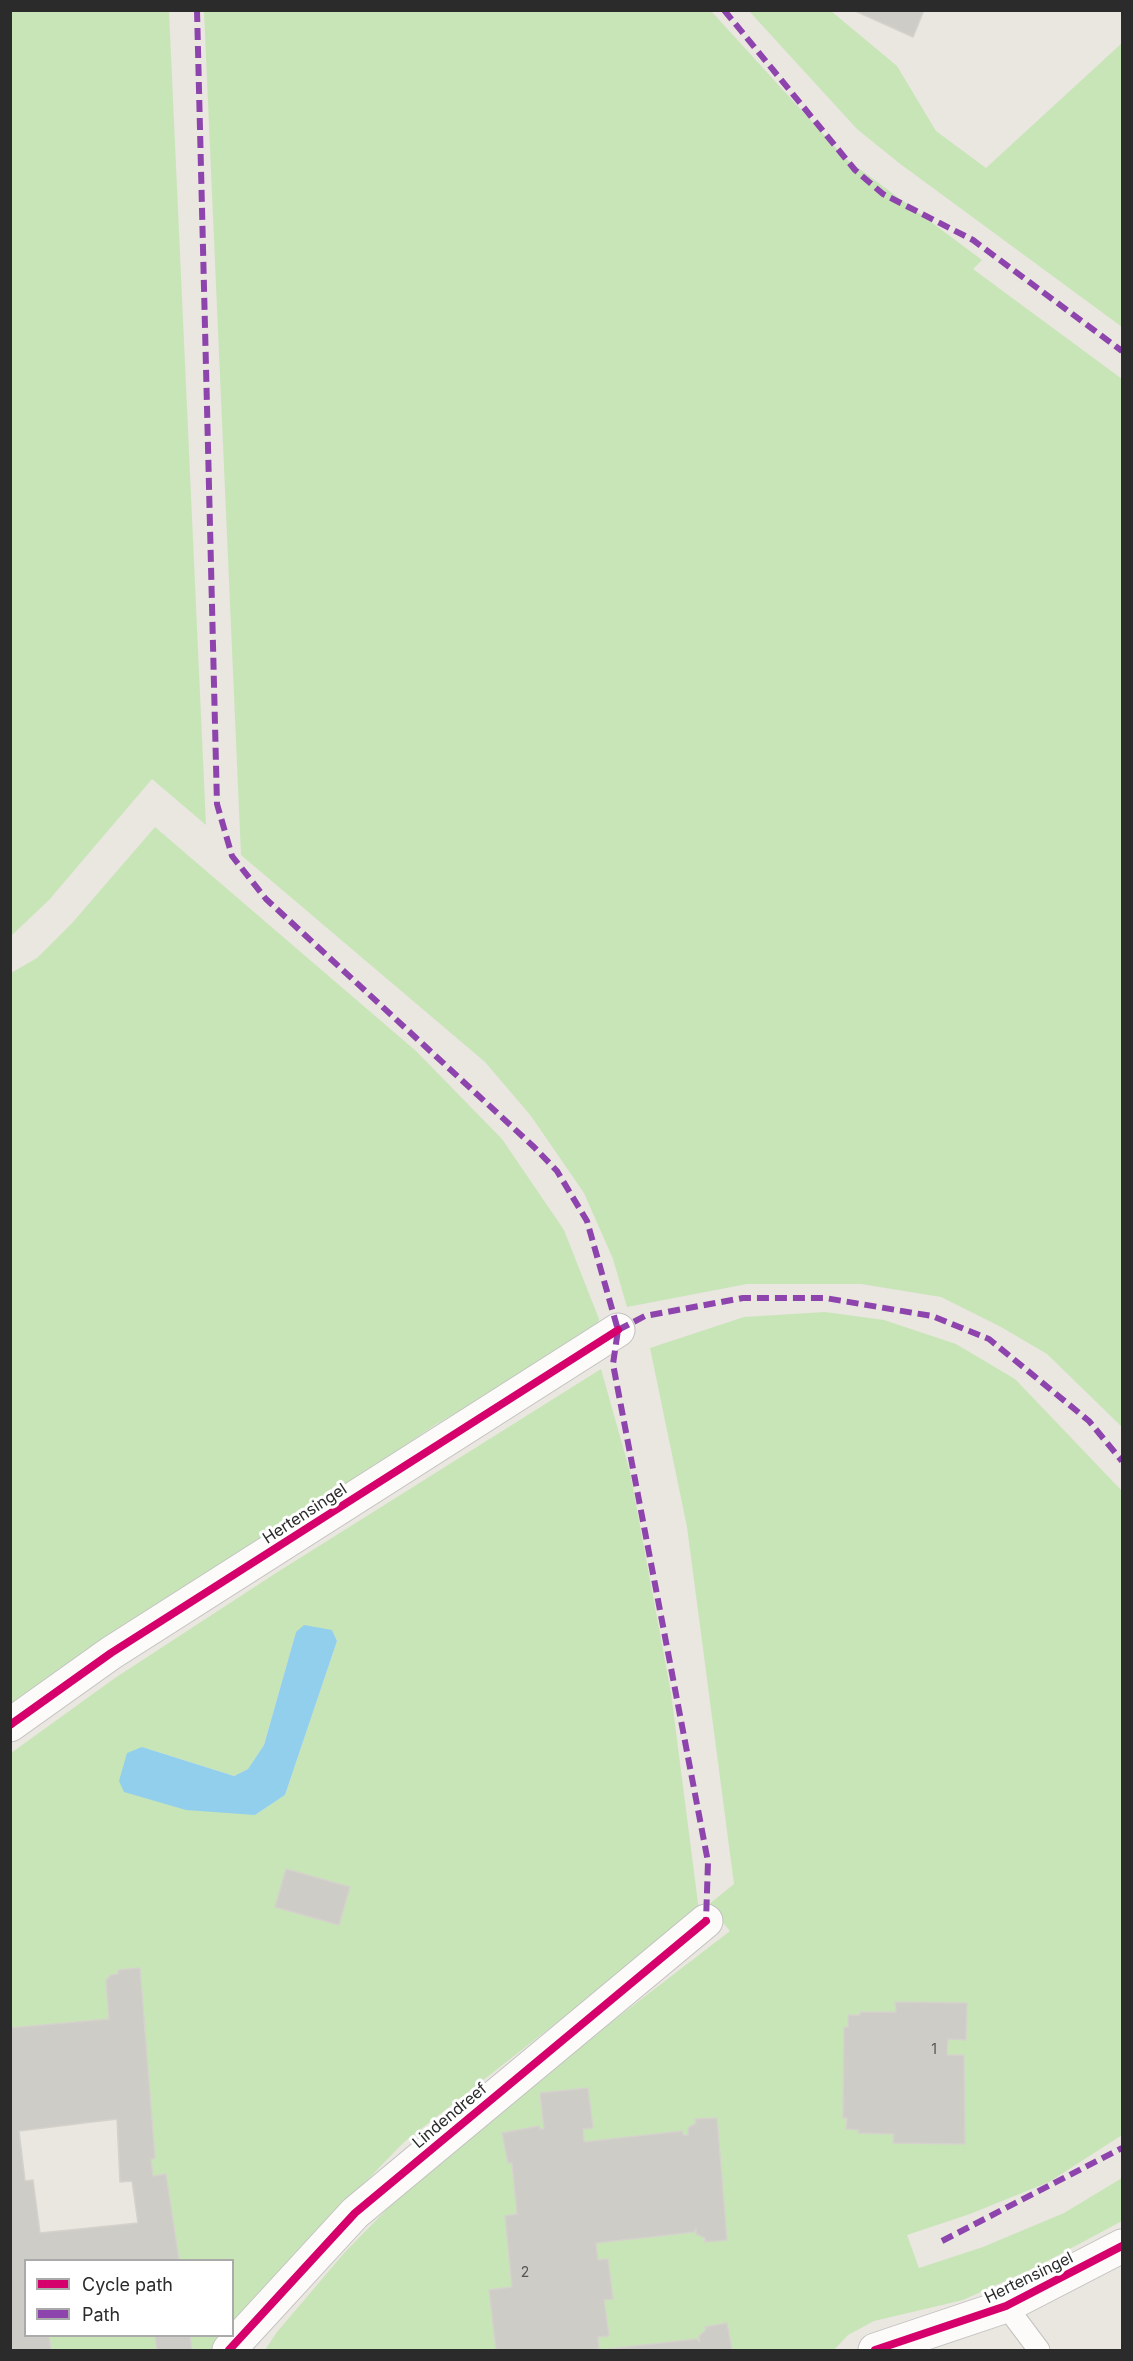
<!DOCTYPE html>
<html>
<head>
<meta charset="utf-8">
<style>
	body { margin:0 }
	#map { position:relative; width:1133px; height:2361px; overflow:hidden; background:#eae6e0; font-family:Inter,sans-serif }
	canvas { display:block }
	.frame { position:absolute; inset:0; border:12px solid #2b2b2b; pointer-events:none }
	.legend { position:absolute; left:24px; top:2259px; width:210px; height:78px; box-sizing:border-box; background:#fff; border:2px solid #aaa; margin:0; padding:8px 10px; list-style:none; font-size:18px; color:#2b2b2b }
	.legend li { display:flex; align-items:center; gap:12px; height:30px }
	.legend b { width:30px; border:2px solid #aaa }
</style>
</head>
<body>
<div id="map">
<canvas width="1133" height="2361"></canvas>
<div class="frame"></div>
<ul class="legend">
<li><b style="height:8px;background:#d6006c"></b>Cycle path</li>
<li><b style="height:8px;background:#8e44ad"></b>Path</li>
</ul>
</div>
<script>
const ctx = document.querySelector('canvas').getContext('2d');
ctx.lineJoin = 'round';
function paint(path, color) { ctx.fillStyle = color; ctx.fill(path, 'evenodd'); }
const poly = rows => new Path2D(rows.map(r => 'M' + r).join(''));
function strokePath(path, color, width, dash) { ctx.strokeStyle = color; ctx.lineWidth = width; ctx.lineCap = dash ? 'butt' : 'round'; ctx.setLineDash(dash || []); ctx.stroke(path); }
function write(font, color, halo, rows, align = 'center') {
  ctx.font = font + ' Inter,sans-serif'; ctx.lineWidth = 6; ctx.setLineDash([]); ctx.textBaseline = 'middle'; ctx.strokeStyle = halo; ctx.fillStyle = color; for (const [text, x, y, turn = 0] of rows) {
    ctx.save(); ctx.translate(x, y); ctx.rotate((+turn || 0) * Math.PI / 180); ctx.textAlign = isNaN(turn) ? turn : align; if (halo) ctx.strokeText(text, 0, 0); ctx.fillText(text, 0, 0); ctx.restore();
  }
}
paint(poly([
	[11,10,169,11,206,825,152,779,49,900,11,936],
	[204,11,711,11,845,158,982,260,973,269,1122,379,1122,1427,1047,1354,1001,1327,941,1297,861,1284,747,1284,627,1307,613,1259,584,1193,531,1116,485,1062,241,855],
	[749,11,831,11,897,66,936,131,986,168,1122,43,1122,327,899,163,857,129],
	[155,827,416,1051,502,1139,564,1230,599,1319,597,1337,531,1370,435,1425,214,1575,11,1705,11,973,37,958,73,922],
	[825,1312,884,1320,956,1344,1015,1379,1122,1491,1122,2135,1049,2182,970,2214,907,2235,919,2268,983,2247,1064,2213,1122,2178,1122,2221,1036,2267,963,2300,874,2321,848,2335,834,2350,265,2350,277,2332,345,2252,426,2169,527,2087,730,1931,708,1905,734,1884,687,1527,650,1348,744,1317],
	[601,1369,630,1472,671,1693,699,1911,403,2143,320,2229,224,2350,192,2350,190,2336,232,2336,232,2260,179,2260,166,2175,153,2176,151,2159,155,2158,140,1968,118,1970,118,1974,111,1975,106,1980,109,2019,11,2028,11,1753,115,1678,276,1573],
	[332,1630,337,1641,285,1795,255,1815,142,1747,234,1776,248,1769,264,1745,296,1632],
	[49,2336,155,2336,157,2350,51,2350]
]), '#c8e5b8');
paint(poly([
	[304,1625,332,1630,337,1641,285,1795,255,1815,186,1810,124,1792,119,1781,127,1753,142,1747,234,1776,248,1769,264,1745,296,1632]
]), '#92cfed');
const building = poly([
	[853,10,924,10,913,37,853,10],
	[286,1869,350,1887,339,1925,275,1907,286,1869],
	[140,1968,155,2158,151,2159,153,2176,166,2174,179,2260,26,2260,26,2336,49,2336,51,2350,10,2350,10,2028,109,2019,106,1980,111,1975,118,1974,118,1970,140,1968],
	[117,2119,120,2182,132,2181,138,2223,40,2233,33,2180,25,2181,19,2131,117,2119],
	[895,2002,967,2003,966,2040,948,2039,947,2055,964,2055,965,2144,893,2143,894,2134,858,2133,859,2130,846,2129,847,2118,843,2118,844,2027,848,2027,848,2015,860,2015,860,2012,896,2012,895,2002],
	[588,2088,593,2128,583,2129,584,2142,683,2131,683,2135,688,2135,688,2128,696,2123,695,2119,717,2118,727,2240,705,2242,705,2238,696,2234,696,2228,694,2232,596,2243,598,2260,608,2259,613,2299,604,2300,609,2336,598,2337,599,2350,697,2339,700,2342,699,2336,706,2330,705,2327,727,2323,732,2350,496,2350,489,2290,512,2287,505,2216,517,2214,512,2163,508,2163,502,2133,539,2126,540,2129,544,2129,540,2093,588,2088],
	[155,2336,190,2336,192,2350,157,2350,155,2336]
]);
paint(building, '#ceccc7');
strokePath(building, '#d5d2cc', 1.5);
const service = poly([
	[1006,2306,1039,2350]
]);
const minor = poly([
	[10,1725,111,1653,618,1330],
	[229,2350,355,2213,706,1921],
	[875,2350,1006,2306,1122,2246]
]);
strokePath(service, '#c3c2c1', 23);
strokePath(minor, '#c3c2c1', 35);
strokePath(service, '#fcfbfa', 21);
strokePath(minor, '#fcfbfa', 33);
strokePath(poly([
	[197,10,217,804,232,856,266,899,534,1147,557,1171,587,1221,618,1330,613,1364,708,1862,706,1921],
	[724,10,855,170,883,194,973,240,1122,351],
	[618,1330,645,1316,743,1298,825,1298,932,1316,989,1339,1089,1421,1122,1461],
	[942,2241,1122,2148]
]), '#8e44ad', 6, [12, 6]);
strokePath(poly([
	[10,1725,111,1653,618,1330],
	[229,2350,355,2213,706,1921],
	[875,2350,1006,2306,1122,2246]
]), '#d6006c', 8);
write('14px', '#565554', null, [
	["1",934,2050],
	["2",525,2273]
]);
write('16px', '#2b2b2b', '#fff', [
	["Hertensingel",305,1514,-33],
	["Lindendreef",450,2116,-40],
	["Hertensingel",1029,2278,-26]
]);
</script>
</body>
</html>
